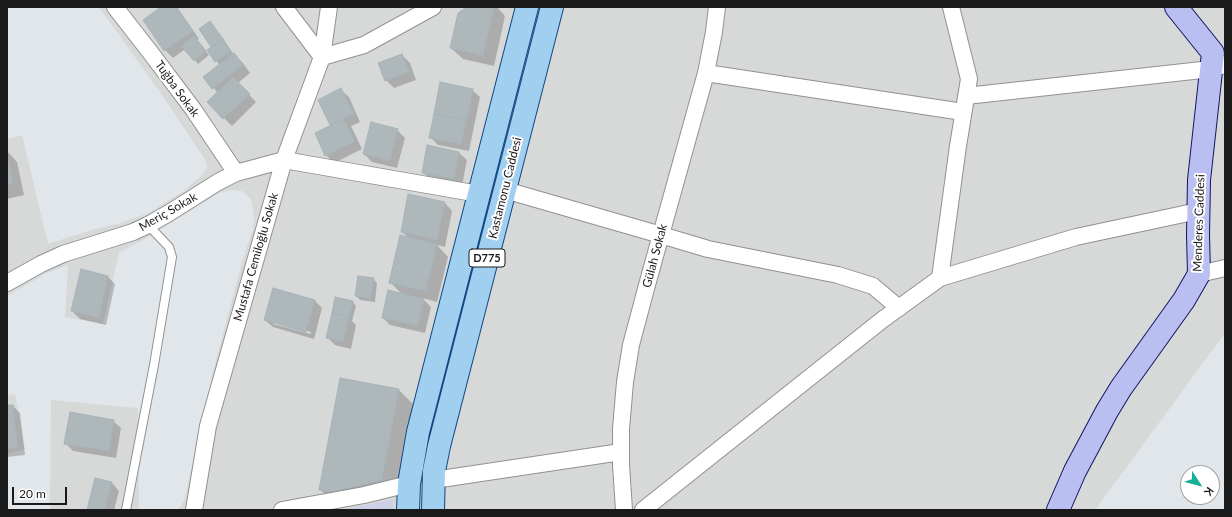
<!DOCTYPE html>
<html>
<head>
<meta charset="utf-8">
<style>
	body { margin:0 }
	#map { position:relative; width:1232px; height:517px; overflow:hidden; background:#e1e6eb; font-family:Lato,sans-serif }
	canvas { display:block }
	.frame { position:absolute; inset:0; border:8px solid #1a1a1a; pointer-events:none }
	.north { position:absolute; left:1180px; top:465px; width:40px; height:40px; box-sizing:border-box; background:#fff; border:1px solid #a3a3a3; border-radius:50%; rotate:126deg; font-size:11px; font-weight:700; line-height:16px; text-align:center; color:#1a1a1a }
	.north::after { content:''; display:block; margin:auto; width:14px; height:18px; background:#16af97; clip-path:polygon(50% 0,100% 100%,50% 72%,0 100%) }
	.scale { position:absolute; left:12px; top:487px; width:55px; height:18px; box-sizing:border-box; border:2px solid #1a1a1a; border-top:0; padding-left:5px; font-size:12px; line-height:14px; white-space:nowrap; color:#1a1a1a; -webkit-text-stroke:3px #fff; paint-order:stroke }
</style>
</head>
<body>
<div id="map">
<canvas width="1232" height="517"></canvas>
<div class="frame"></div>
<div class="north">K</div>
<div class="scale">20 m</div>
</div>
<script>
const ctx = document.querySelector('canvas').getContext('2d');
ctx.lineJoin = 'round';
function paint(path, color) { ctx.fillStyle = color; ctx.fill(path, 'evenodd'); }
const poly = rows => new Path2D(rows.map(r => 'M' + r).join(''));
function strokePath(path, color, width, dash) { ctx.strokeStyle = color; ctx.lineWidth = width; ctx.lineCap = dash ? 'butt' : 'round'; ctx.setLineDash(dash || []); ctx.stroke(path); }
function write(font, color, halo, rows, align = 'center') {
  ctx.font = font + ' Lato,sans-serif'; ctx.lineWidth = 4; ctx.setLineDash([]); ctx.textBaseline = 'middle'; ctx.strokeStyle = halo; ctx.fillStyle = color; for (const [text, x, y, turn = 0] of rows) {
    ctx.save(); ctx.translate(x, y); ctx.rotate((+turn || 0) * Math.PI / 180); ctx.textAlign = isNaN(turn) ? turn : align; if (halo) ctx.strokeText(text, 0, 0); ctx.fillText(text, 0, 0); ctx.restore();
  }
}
paint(poly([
	[99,7,1225,7,1225,333,1095,510,178,510,184,501,214,368,242,262,253,229,254,218,251,199,242,191,231,190,219,193,140,242,119,252,103,324,65,317,68,265,47,273,7,296,7,139,22,135,48,244,91,230,117,224,149,213,185,190,199,178,207,168,206,161,160,92],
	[15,394,25,449,7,454,7,396],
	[51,400,138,408,139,510,50,510]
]), '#d7d8d8');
paint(poly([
	[393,500,393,510,340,510]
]), '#ced0e8');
paint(poly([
	[163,7,177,7,199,39,197,40,209,55,198,64,185,49,173,58,165,50],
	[469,7,497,7,505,16,494,66,463,59,451,48],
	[210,22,234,55,242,62,250,73,238,83,256,102,232,126,208,102,218,93,204,77,220,65,216,61,212,47,200,29],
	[402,55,410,63,416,80,394,88,386,80],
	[341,90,349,97,360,122,351,126,362,149,334,163,326,155,331,126,319,100],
	[472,90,480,97,469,151,438,145,430,137],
	[397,130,405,138,397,168,372,162,364,154],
	[428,147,459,153,467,160,462,186,431,180,423,172],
	[7,151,17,162,24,195,7,199],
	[409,195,445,203,452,211,445,247,437,245,448,257,437,302,422,298,431,307,425,333,390,325,383,318,403,295,390,282,409,238,402,232],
	[108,277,115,284,106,325,80,319,72,311],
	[373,279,377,283,375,302,360,300,356,296],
	[315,301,322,308,314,339,273,327,265,320],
	[273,322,311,332,311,334,273,324],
	[353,302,356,306,352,321,356,325,351,349,335,345,327,337],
	[341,379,399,390,413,404,396,494,334,504,320,489],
	[7,406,13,406,20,413,25,455,7,457],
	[113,421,121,428,116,458,73,451,65,443],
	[112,483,119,491,114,510,88,510]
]), '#0003');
const building = poly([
	[161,7,176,7,193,31,164,51,143,20,161,7],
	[467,7,494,7,483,56,450,48,458,13,467,7],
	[210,21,223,39,211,47,199,29,210,21],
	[194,36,206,51,194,61,181,46,194,36],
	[223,39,231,51,215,62,207,50,223,39],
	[234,53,243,65,212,89,203,77,234,53],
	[402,54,409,72,385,81,378,63,402,54],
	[233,77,250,94,223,119,207,102,233,77],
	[440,82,473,89,467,120,434,114,440,82],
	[341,88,354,114,330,125,318,100,341,88],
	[434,114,467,120,461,144,429,138,434,114],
	[344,119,355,141,325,156,315,133,344,119],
	[371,122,398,129,390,161,363,154,371,122],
	[427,145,459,152,454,179,422,173,427,145],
	[7,152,13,184,7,185,7,152],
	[408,194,445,202,437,240,401,232,408,194],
	[400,235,437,244,426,291,389,283,400,235],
	[81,269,108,276,99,318,71,311,81,269],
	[358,276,374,278,371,299,355,296,358,276],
	[273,288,315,300,306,332,264,320,273,288],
	[388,290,424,299,418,326,382,318,388,290],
	[335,297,353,301,349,317,332,313,335,297],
	[332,313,349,317,343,342,326,338,332,313],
	[340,378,399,389,382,480,331,492,319,490,340,378],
	[7,405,13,405,18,447,7,449,7,405],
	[70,412,114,420,109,451,64,444,70,412],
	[95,478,112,482,105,510,87,510,95,478]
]);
paint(building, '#aeb8bb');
strokePath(building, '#a5b4bb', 1);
const lane = poly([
	[126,510,154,365,172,257,169,247,148,225]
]);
const street = poly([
	[115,7,150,52,193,109,236,173],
	[284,7,322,57,364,45,433,7],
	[706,73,963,112],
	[966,96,1211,69,1224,65,1225,64],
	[505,190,661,235,708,249,838,275,873,286,899,308],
	[1199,274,1225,268],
	[940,278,958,146,969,79,951,7],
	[7,283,41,264,63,254,133,232,148,225,169,213,218,182,236,173,284,160,479,194],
	[434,480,621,452],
	[194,510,208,426,284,160,322,57,329,7],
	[282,510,364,495,409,484],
	[624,510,621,465,621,429,625,382,631,345,647,285,706,73,714,32,717,7],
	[643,510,882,320,940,278,1076,237,1198,211]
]);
const secondary = poly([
	[1058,510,1075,471,1107,411,1121,388,1184,300,1199,274,1198,235,1199,180,1213,53,1176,7]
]);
const primary = poly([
	[408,510,409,484,418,432,527,7],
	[433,510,434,471,439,446,552,7]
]);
strokePath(lane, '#919191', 10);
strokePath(street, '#919191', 18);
strokePath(secondary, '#101463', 24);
strokePath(primary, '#104781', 24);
strokePath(lane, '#fff', 8);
strokePath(street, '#fff', 16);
strokePath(secondary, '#b9bff1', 22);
strokePath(primary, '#a1cff0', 22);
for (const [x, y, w] of [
	[487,258,36]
]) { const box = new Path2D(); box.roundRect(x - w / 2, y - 9, w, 18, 3); ctx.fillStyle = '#fff'; ctx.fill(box); strokePath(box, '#1a1a1a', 1); }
write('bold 11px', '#1a1a1a', null, [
	["D775",487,258]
]);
write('12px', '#1a1a1a', '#fff', [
	["Tuğba Sokak",177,89,54],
	["Kastamonu Caddesi",505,188,-76],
	["Meriç Sokak",168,212,-30],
	["Menderes Caddesi",1199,223,-88],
	["Gülah Sokak",655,256,-75],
	["Mustafa Cemiloğlu Sokak",256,257,-74]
]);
</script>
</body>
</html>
